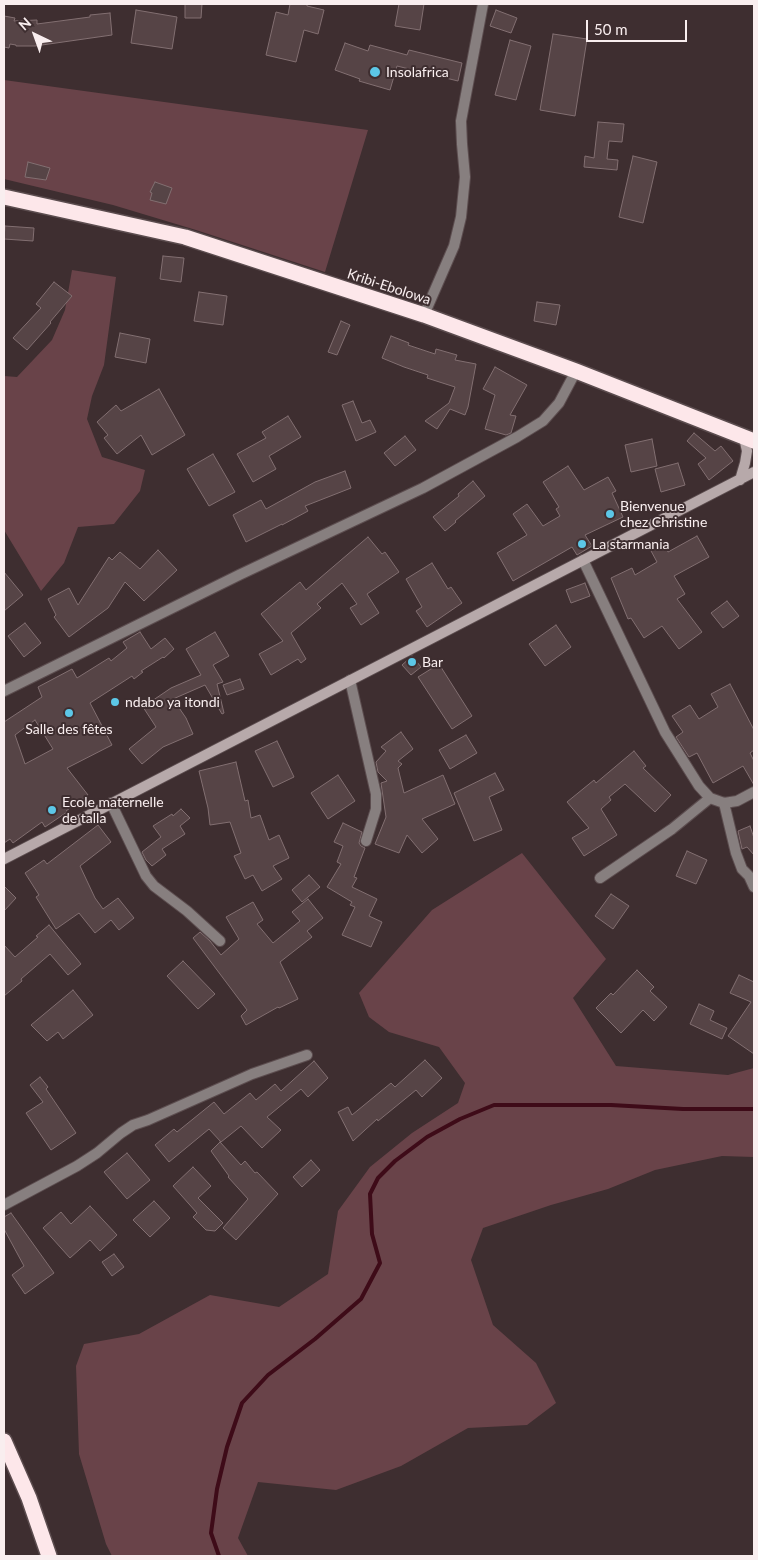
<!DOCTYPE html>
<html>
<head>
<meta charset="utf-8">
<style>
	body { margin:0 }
	#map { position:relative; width:758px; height:1560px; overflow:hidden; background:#3e2e30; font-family:Lato,sans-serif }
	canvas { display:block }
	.frame { position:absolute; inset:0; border:5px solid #f9eeef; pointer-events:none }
	.north { position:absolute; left:10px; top:10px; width:50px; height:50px; -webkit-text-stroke:4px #3e2e30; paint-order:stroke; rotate:318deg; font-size:14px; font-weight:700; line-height:20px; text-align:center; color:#f9eeef }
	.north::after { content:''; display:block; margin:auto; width:18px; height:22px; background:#f9eeef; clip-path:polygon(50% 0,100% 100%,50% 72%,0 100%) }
	.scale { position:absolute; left:586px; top:20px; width:101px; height:22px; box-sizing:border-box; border:2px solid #f9eeef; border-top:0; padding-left:6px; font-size:15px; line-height:18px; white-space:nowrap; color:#f9eeef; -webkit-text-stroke:4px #3e2e30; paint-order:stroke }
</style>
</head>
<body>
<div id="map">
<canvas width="758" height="1560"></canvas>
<div class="frame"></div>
<div class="north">N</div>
<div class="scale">50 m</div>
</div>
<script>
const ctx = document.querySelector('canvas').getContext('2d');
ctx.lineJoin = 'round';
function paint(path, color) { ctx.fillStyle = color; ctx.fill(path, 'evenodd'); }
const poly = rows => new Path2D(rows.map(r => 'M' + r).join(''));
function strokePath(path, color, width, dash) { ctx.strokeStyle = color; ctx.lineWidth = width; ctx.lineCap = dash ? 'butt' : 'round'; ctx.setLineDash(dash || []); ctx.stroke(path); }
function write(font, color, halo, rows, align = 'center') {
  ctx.font = font + ' Lato,sans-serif'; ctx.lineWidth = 4; ctx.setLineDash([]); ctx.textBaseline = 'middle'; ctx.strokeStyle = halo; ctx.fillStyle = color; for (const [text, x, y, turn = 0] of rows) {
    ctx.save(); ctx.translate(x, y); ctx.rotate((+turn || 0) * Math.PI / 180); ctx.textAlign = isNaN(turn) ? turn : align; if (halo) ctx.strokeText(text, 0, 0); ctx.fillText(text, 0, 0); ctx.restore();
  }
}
paint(poly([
	[4,80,368,130,325,272,196,230,113,205,4,179],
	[72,270,116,277,104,365,92,396,87,419,102,457,145,470,140,491,114,524,78,527,64,563,41,591,4,530,4,376,17,377,52,340,65,310],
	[522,853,606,959,573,998,616,1066,728,1075,754,1068,754,1157,722,1156,655,1170,608,1189,551,1205,483,1228,471,1260,493,1325,536,1363,556,1403,527,1425,468,1428,401,1466,336,1490,258,1482,238,1538,248,1556,112,1556,106,1544,79,1454,76,1366,84,1344,139,1334,210,1295,279,1307,328,1274,338,1211,370,1167,412,1133,458,1103,465,1083,439,1047,389,1032,369,1017,359,993,432,910]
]), '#694349');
strokePath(poly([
	[219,1556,211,1533,217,1489,227,1447,242,1403,268,1375,315,1339,361,1299,380,1263,372,1234,370,1194,378,1178,395,1161,427,1137,460,1119,494,1105,611,1105,683,1109,754,1109]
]), '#3e0b18', 4);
const building = poly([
	[185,4,202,4,201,18,185,18,185,4],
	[290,4,307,4,307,6,324,10,318,34,304,30,296,62,266,55,276,12,288,15,290,4],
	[399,4,424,4,420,30,395,26,399,4],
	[136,10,177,17,172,49,131,43,136,10],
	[496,10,517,18,511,33,490,26,496,10],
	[110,13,112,35,35,46,16,46,16,45,10,44,9,48,4,47,4,16,15,18,14,21,37,20,37,24,90,17,90,15,110,13],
	[553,34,587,39,575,116,540,110,553,34],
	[510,40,531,46,516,100,495,95,510,40],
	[345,43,368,51,370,45,407,55,409,50,462,63,458,81,397,66,390,90,359,81,360,79,335,70,345,43],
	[598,122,624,124,622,142,609,141,607,159,618,160,617,170,584,167,585,156,594,158,598,122],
	[633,156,657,162,643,223,619,217,633,156],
	[28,162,50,168,46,180,25,177,28,162],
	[155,182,172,188,166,204,150,200,152,193,150,192,155,182],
	[5,226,34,228,33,241,4,239,5,226],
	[163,256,184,258,181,282,160,279,163,256],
	[54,282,72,296,50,322,51,323,27,350,13,338,41,308,36,304,54,282],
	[199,292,227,296,223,325,194,321,199,292],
	[537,302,560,305,556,325,534,321,537,302],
	[341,321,350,325,337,355,328,352,341,321],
	[120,333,150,339,146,363,115,357,120,333],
	[391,336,409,343,408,345,435,354,436,349,457,355,455,360,476,364,468,407,465,415,450,409,437,429,425,421,449,403,455,387,427,378,428,375,404,367,382,358,391,336],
	[495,367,527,385,510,415,516,416,511,433,506,435,485,429,495,395,483,389,495,367],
	[159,389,185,435,152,455,141,435,117,454,104,438,108,435,97,422,116,405,121,411,159,389],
	[353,401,362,423,370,420,376,432,356,441,342,405,353,401],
	[288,416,301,437,269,456,276,469,253,482,237,454,266,438,262,432,288,416],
	[694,433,715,451,721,446,733,461,709,480,698,464,706,458,687,441,694,433],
	[405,436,416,450,395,466,384,453,405,436],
	[652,439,657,466,631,472,625,445,652,439],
	[213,454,235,492,209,506,187,469,213,454],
	[678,463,685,485,661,492,655,469,678,463],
	[568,466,584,490,608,477,616,491,612,493,623,517,585,535,592,546,577,555,572,547,513,581,497,553,527,535,513,514,527,504,543,526,560,516,556,509,559,507,543,482,568,466],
	[345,471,351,488,305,506,308,511,282,525,282,524,246,542,233,515,261,500,266,509,315,482,345,471],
	[473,481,485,496,455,521,456,522,445,531,433,517,459,496,458,494,473,481],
	[697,536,709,557,674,576,685,594,677,599,702,632,679,649,662,626,644,638,631,618,628,619,611,578,632,568,635,575,657,562,650,549,663,542,668,552,697,536],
	[368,537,382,554,385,552,399,572,367,594,379,613,361,625,350,608,357,604,342,583,317,604,321,608,291,633,306,659,301,663,298,659,271,675,259,654,283,641,261,614,300,582,306,590,368,537],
	[158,550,177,570,144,601,125,582,108,608,69,637,54,617,56,615,48,599,69,588,78,605,109,557,112,560,120,552,140,569,158,550],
	[432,563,448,589,451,587,462,603,427,627,416,611,422,607,406,579,432,563],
	[4,572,23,595,4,611,4,572],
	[585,583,590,596,571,603,566,590,585,583],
	[727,601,739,616,723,628,711,613,727,601],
	[25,623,41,643,24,657,8,636,25,623],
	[556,625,571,647,545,666,529,644,556,625],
	[140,632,151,649,165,638,174,649,164,658,163,657,141,671,143,672,134,679,132,676,90,703,112,745,67,768,88,795,66,811,67,812,45,827,42,822,13,843,10,839,4,843,4,722,42,697,38,687,72,669,77,678,109,658,111,661,127,648,123,642,140,632],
	[35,720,53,749,25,764,15,735,35,720],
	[215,632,229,656,213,665,223,682,217,684,224,713,222,714,205,685,173,699,186,718,193,734,163,747,142,764,129,749,156,727,143,707,171,688,201,675,186,649,215,632],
	[412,656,421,667,411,675,402,665,412,656],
	[439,664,472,716,452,729,418,677,439,664],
	[240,679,244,689,227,695,223,685,240,679],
	[730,684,754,730,754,750,750,753,754,761,754,785,743,766,713,783,697,753,689,757,676,737,683,732,672,716,690,705,699,719,718,707,711,694,730,684],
	[401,732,413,749,398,761,402,764,398,768,404,793,443,775,455,804,422,819,438,839,422,853,407,835,399,853,375,844,386,817,381,783,387,781,378,772,376,762,386,751,381,747,401,732],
	[466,735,477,753,450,769,439,750,466,735],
	[277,741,294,777,273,787,255,751,277,741],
	[634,751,646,766,643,768,671,795,655,812,625,784,609,797,611,800,601,809,617,835,584,856,572,838,589,828,567,802,594,780,596,783,634,751],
	[236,762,245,801,248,800,251,818,260,815,269,840,279,835,289,858,273,866,282,879,262,891,253,875,245,879,234,856,241,853,230,822,210,825,208,808,199,771,236,762],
	[495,773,504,790,489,797,502,830,474,841,454,793,495,773],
	[338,775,355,801,328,819,311,793,338,775],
	[181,809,190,818,180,826,185,834,162,849,166,855,152,866,146,860,142,852,161,837,153,826,172,814,173,816,181,809],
	[343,823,362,832,359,843,361,846,365,848,354,877,357,878,352,887,377,899,369,916,382,922,371,947,342,935,355,907,350,905,352,902,327,887,341,864,337,862,343,846,334,842,343,823],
	[98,825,111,842,80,866,95,898,103,909,118,898,134,918,119,930,111,920,95,933,79,913,56,929,36,897,39,895,25,873,44,860,47,864,98,825],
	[750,826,754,838,754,855,747,847,742,849,738,831,750,826],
	[687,851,707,860,696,884,676,876,687,851],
	[309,875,320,887,302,902,292,890,309,875],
	[4,886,16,898,4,911,4,886],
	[611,894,629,906,613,929,595,916,611,894],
	[308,899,323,918,307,931,312,937,280,962,298,999,279,1008,278,1007,246,1025,241,1016,247,1010,193,938,200,932,210,941,221,955,239,939,226,917,253,902,263,920,257,924,273,943,300,921,292,912,308,899],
	[49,925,81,964,68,975,50,954,21,979,22,981,4,996,4,945,15,957,38,937,36,936,49,925],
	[183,961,215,994,198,1009,167,976,183,961],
	[637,970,654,987,650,991,667,1007,654,1021,643,1010,621,1033,596,1008,611,993,613,995,637,970],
	[739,975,754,982,754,1054,728,1036,751,1002,730,993,739,975],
	[73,990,93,1015,63,1039,58,1032,47,1041,31,1025,73,990],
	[699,1004,714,1011,710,1020,727,1028,722,1039,690,1024,699,1004],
	[425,1060,442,1078,422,1097,416,1090,378,1121,377,1119,353,1141,338,1112,348,1107,352,1115,391,1083,395,1087,425,1060],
	[314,1061,328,1078,308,1097,301,1089,267,1117,281,1130,262,1148,241,1126,221,1142,209,1129,169,1162,155,1145,174,1129,177,1132,214,1102,224,1114,250,1093,256,1100,275,1084,281,1091,314,1061],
	[40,1077,48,1087,46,1089,76,1133,51,1150,26,1113,43,1102,30,1085,40,1077],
	[220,1142,241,1165,245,1161,255,1173,257,1172,278,1194,236,1240,223,1228,248,1199,228,1177,229,1176,211,1151,220,1142],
	[127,1153,150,1180,127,1199,104,1172,127,1153],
	[311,1160,320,1170,302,1187,293,1177,311,1160],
	[193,1167,211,1186,198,1198,223,1223,215,1231,206,1230,193,1217,197,1213,173,1186,193,1167],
	[154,1201,170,1218,150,1237,133,1220,154,1201],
	[90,1206,117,1235,100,1251,90,1240,70,1258,43,1228,61,1212,71,1224,90,1206],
	[11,1213,54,1273,25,1294,12,1275,24,1266,4,1229,4,1217,11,1213],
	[114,1254,124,1267,112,1276,102,1262,114,1254]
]);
paint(building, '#564446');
strokePath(building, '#826f71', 1);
const street = poly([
	[424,315,454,246,461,217,465,177,462,144,461,121,483,4],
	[583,560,665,732,699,786,710,798,724,803,737,801,754,792],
	[350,680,376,794,376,809,366,841],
	[4,691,239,575,423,488,517,437,543,421,559,403,576,371],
	[111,803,146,876,154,886,187,911,220,941],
	[724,803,736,853,742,869,749,876,754,887],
	[600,878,672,829,710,798],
	[4,1205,77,1166,97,1153,121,1133,133,1125,148,1120,252,1074,307,1055]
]);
const secondary = poly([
	[740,480,745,463,747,451,744,438],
	[4,859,754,472]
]);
const highway = poly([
	[4,197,185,237,424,315,576,371,754,441],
	[4,1441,29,1498,49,1556]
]);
strokePath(street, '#5c4d4f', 12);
strokePath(secondary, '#5c4d4f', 12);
strokePath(highway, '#5c4d4f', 18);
strokePath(street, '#877f7f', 10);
strokePath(secondary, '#b7a9aa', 10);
strokePath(highway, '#fde7ea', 15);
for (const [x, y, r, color] of [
	[375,72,6,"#5cc7e7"],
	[610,514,5,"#5cc7e7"],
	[582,544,5,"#5cc7e7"],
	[412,662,5,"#5cc7e7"],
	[115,702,5,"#5cc7e7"],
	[69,713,5,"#5cc7e7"],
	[52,810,5,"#5cc7e7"]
]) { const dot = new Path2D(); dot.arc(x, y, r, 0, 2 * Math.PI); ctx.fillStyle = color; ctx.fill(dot); strokePath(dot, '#3e2e30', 2); }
write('14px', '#f9eeef', '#3e2e30', [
	["Insolafrica",386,72],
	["Bienvenue",620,506],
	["chez Christine",620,522],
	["La starmania",592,544],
	["Bar",422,662],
	["ndabo ya itondi",125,702],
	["Salle des fêtes",69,729,"center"],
	["Ecole maternelle",62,802],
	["de talla",62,818]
], 'left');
write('14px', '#f9eeef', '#3e2e30', [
	["Kribi-Ebolowa",389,287,18]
]);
</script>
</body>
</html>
